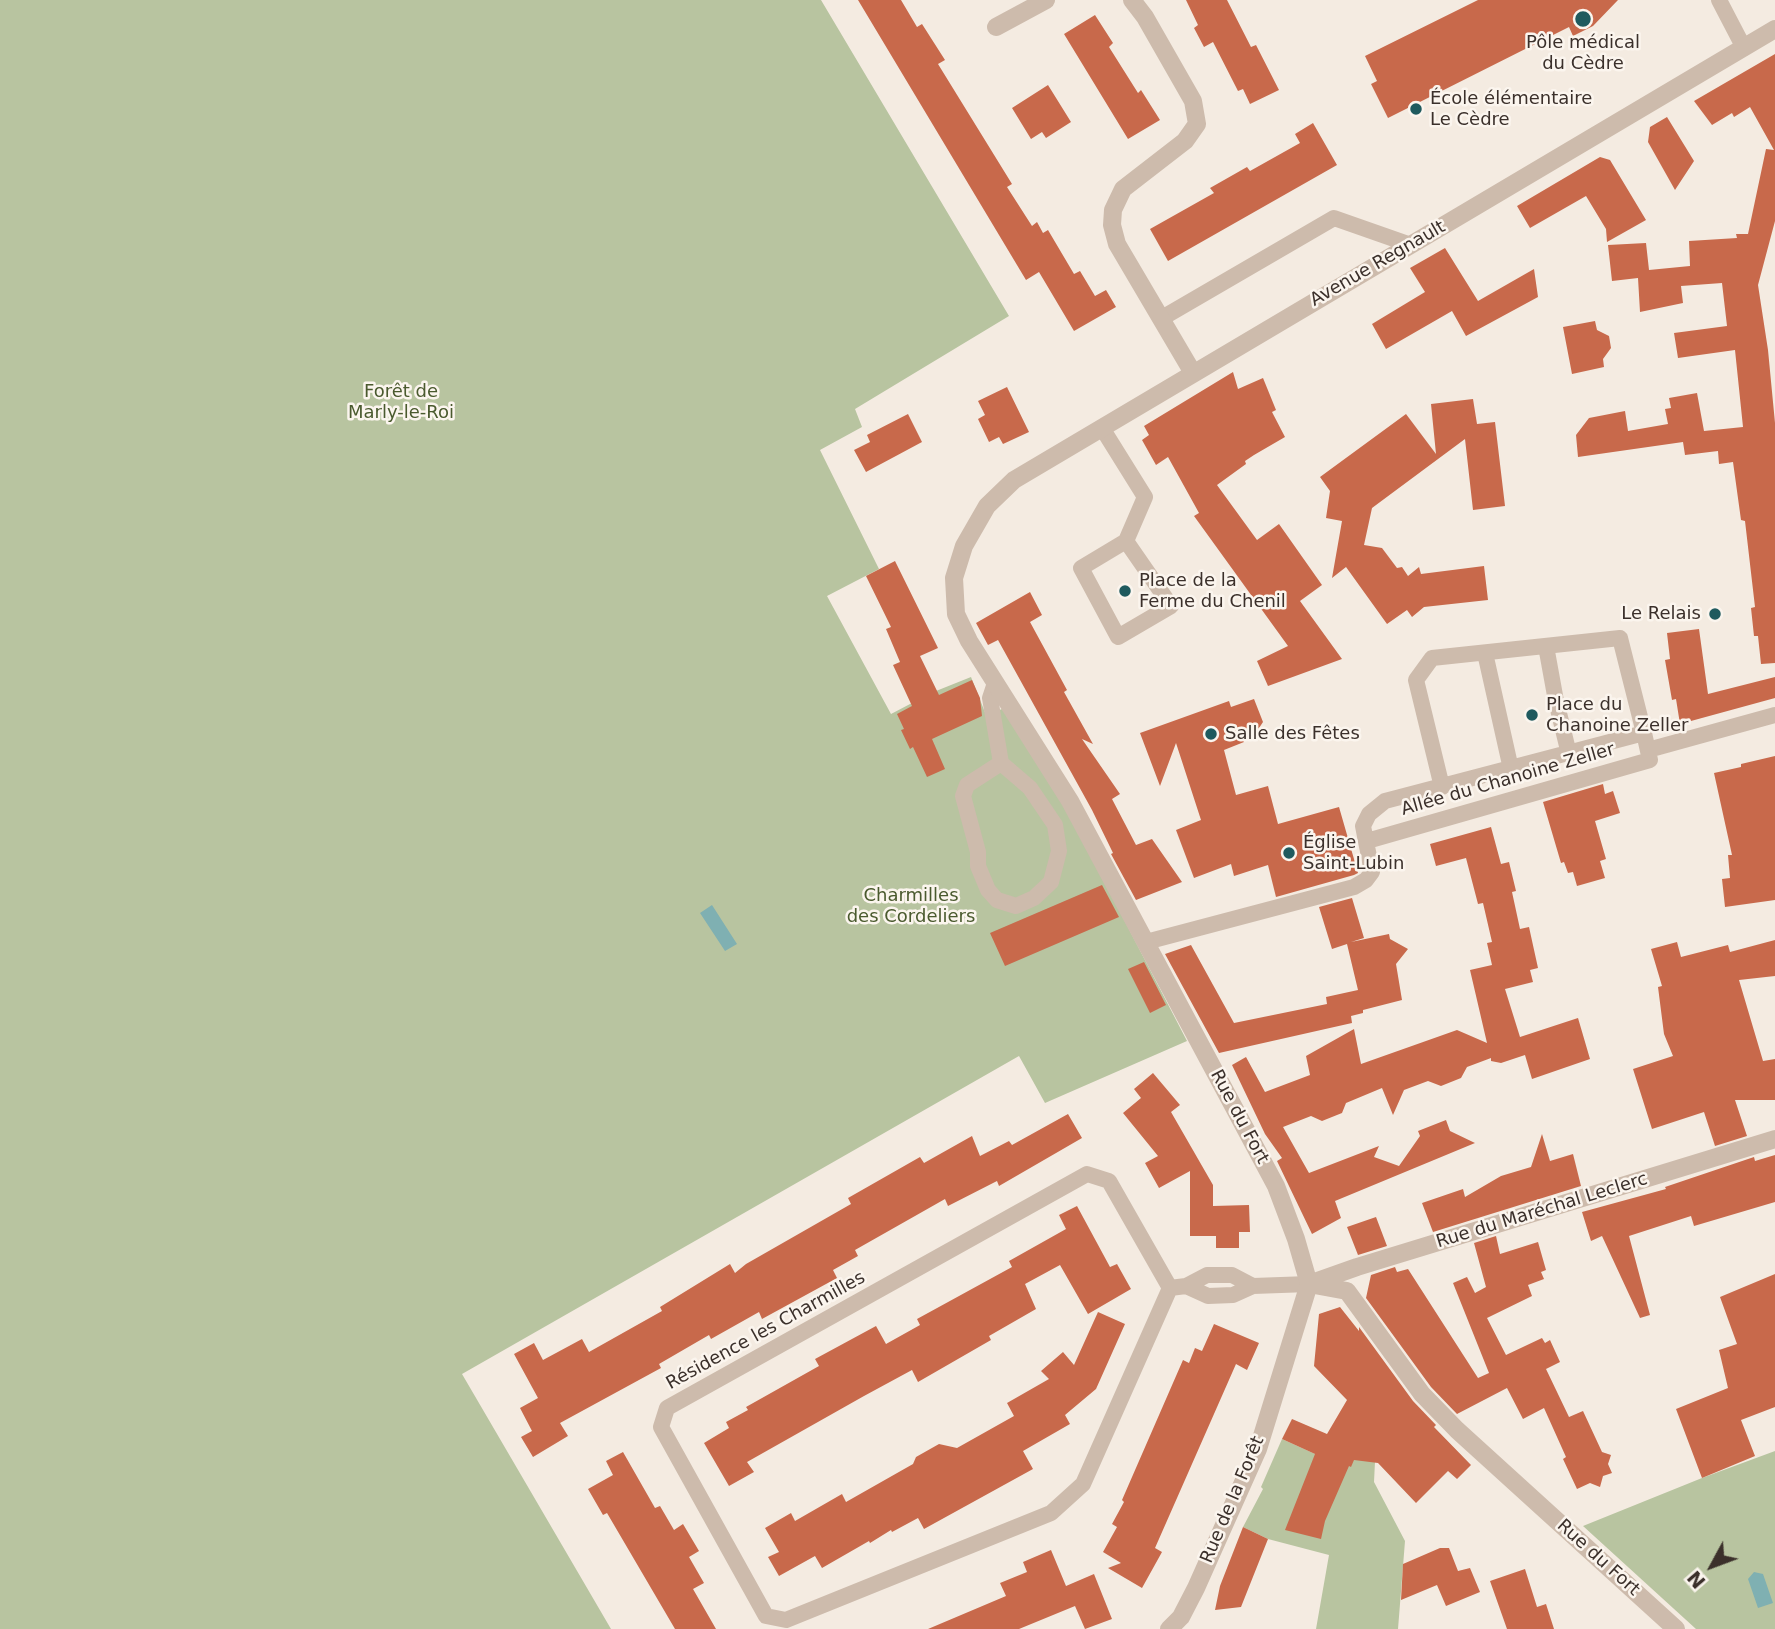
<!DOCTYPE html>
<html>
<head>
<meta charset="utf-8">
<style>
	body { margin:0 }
	#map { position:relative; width:1775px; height:1629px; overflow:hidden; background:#f4ebe1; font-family:"DejaVu Sans",sans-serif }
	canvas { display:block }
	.north { position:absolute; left:1677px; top:1531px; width:70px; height:70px; -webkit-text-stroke:5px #fbf5ee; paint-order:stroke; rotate:229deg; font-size:19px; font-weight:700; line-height:28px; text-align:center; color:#3b302b }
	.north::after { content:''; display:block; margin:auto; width:24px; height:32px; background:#3b302b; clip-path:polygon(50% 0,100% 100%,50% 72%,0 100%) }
</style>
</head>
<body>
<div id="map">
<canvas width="1775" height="1629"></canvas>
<div class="north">N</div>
</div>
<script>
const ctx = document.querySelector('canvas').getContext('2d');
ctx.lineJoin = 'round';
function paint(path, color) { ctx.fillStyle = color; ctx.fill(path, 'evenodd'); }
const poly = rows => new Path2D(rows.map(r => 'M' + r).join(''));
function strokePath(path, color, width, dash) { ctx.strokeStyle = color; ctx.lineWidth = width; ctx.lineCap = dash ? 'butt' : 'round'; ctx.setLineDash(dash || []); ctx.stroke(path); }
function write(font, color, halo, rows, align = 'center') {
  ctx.font = font + ' "DejaVu Sans",sans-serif'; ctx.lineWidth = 5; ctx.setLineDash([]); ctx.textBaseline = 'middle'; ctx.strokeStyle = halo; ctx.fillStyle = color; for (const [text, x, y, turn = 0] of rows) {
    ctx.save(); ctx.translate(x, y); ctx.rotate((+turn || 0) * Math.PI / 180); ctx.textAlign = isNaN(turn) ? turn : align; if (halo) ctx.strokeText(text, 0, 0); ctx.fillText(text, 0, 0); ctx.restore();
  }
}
paint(poly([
	[0,0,821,0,1009,316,855,409,862,427,820,450,879,569,827,596,891,714,931,693,971,677,986,715,1002,709,1062,800,1187,1041,1045,1103,1019,1056,462,1374,611,1629,0,1629],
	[1282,1439,1324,1458,1376,1441,1374,1482,1405,1541,1398,1629,1316,1629,1329,1555,1268,1539,1243,1527,1263,1489,1261,1487],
	[1775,1451,1775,1629,1696,1629,1583,1526,1702,1478]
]), '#b8c4a0');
paint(poly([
	[712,905,737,944,725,951,700,913],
	[1754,1572,1763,1574,1773,1603,1758,1608,1748,1579]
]), '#7fb0b2');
paint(poly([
	[858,0,901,0,917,27,922,24,945,60,938,64,1012,184,1007,187,1032,226,1037,222,1043,233,1048,230,1074,274,1080,271,1095,296,1106,290,1116,307,1074,331,1039,272,1026,280],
	[1186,0,1227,0,1251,47,1256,45,1279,90,1250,104,1243,89,1238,91,1213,42,1204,47,1194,28,1198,25],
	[1478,0,1618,0,1593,26,1573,36,1569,27,1388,118,1371,84,1377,81,1365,56],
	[1095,15,1113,43,1109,47,1138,93,1141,90,1160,120,1128,139,1064,34],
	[1775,54,1775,221,1758,285,1768,350,1775,423,1775,663,1761,664,1758,636,1754,636,1751,608,1755,607,1745,521,1741,520,1733,462,1719,464,1718,451,1685,455,1683,442,1578,457,1576,435,1589,418,1625,411,1628,431,1668,424,1665,409,1671,408,1669,398,1697,393,1704,431,1743,427,1735,350,1678,358,1674,333,1727,326,1722,283,1681,286,1683,303,1640,312,1638,278,1612,281,1608,245,1646,243,1649,270,1690,266,1689,241,1737,238,1736,234,1748,234,1766,149,1774,150,1750,107,1734,117,1732,113,1712,125,1694,101],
	[1048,85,1071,122,1046,138,1042,132,1031,139,1012,108],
	[1667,117,1694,161,1675,190,1648,142,1650,127],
	[1313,123,1337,165,1168,261,1150,229,1214,193,1210,188,1247,167,1250,171,1300,143,1295,134],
	[1600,157,1610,160,1646,220,1607,242,1606,229,1586,196,1530,228,1517,206],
	[1445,248,1478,301,1534,269,1538,297,1466,336,1452,311,1386,349,1372,324,1425,292,1410,268],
	[1595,321,1597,330,1609,336,1611,348,1603,359,1604,367,1572,374,1563,327],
	[1233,372,1238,389,1263,378,1276,410,1272,412,1285,437,1254,455,1245,461,1246,464,1217,485,1257,540,1279,524,1322,585,1300,601,1342,659,1268,686,1257,661,1288,646,1194,516,1199,513,1168,457,1156,465,1142,440,1149,435,1144,426],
	[1007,387,1029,432,1003,444,999,437,989,442,978,419,985,415,978,401],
	[1473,399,1477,424,1495,422,1505,506,1473,510,1465,439,1372,508,1364,545,1382,548,1397,568,1402,567,1408,576,1419,567,1421,574,1484,566,1488,600,1424,607,1412,617,1407,610,1387,624,1346,567,1332,578,1342,521,1326,518,1330,491,1320,477,1406,414,1436,454,1431,404],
	[908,414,922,442,866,472,854,450,870,442,867,435],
	[895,561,938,648,920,656,939,695,972,680,980,698,982,716,932,739,945,769,927,777,913,747,910,749,901,730,904,729,897,714,912,706,893,665,900,662,886,629,891,627,866,576],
	[1030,592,1042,615,1030,622,1067,690,1064,692,1093,744,1082,739,1120,794,1112,799,1136,845,1152,839,1182,882,1136,900,1111,854,1113,853,1092,810,998,640,988,645,976,623],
	[1699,629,1708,694,1775,677,1775,698,1680,724,1676,699,1672,700,1665,660,1670,659,1667,633],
	[1254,699,1263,722,1257,731,1242,737,1244,742,1224,750,1236,795,1268,786,1278,824,1339,807,1358,873,1354,875,1276,897,1268,865,1234,876,1231,864,1194,878,1176,830,1201,820,1176,743,1160,786,1140,733,1229,701,1231,707],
	[1775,756,1775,900,1725,907,1722,879,1730,878,1728,855,1732,855,1714,773,1741,767,1741,764],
	[1603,784,1605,794,1613,791,1620,813,1595,821,1606,859,1600,861,1605,878,1577,886,1573,872,1568,873,1564,862,1561,863,1543,802],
	[1491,827,1501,864,1509,862,1516,891,1512,892,1520,929,1529,927,1538,968,1530,970,1533,982,1505,989,1520,1037,1578,1018,1590,1059,1532,1079,1525,1055,1501,1063,1491,1061,1491,1058,1467,1067,1461,1078,1441,1086,1428,1081,1404,1090,1393,1115,1382,1088,1346,1103,1342,1113,1322,1121,1311,1116,1283,1127,1309,1173,1379,1146,1374,1157,1399,1166,1420,1136,1418,1131,1446,1120,1450,1131,1475,1143,1335,1201,1341,1218,1312,1234,1277,1161,1282,1158,1265,1134,1232,1065,1246,1057,1265,1092,1310,1075,1306,1056,1354,1029,1361,1064,1457,1030,1487,1043,1470,970,1492,965,1487,943,1492,942,1483,903,1478,904,1466,858,1436,866,1430,844],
	[1102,885,1119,917,1005,966,990,933],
	[1352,898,1364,938,1351,942,1389,934,1390,939,1408,949,1396,964,1402,1000,1363,1010,1363,1013,1351,1016,1352,1023,1219,1053,1165,954,1191,945,1234,1023,1327,1004,1326,997,1358,990,1347,944,1332,949,1319,907],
	[1775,940,1775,976,1739,980,1763,1061,1775,1059,1775,1100,1735,1100,1747,1136,1715,1146,1704,1112,1652,1129,1633,1069,1673,1056,1664,1034,1658,987,1662,986,1651,949,1677,942,1681,957,1728,945,1730,952],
	[1144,962,1166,1005,1150,1013,1128,969],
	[1153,1073,1180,1105,1171,1112,1213,1185,1213,1206,1249,1205,1250,1232,1239,1232,1239,1248,1216,1248,1216,1236,1190,1236,1190,1171,1159,1188,1145,1163,1158,1156,1123,1113,1141,1098,1134,1089],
	[1068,1114,1082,1138,999,1186,997,1181,948,1206,945,1199,855,1250,858,1256,833,1270,837,1278,762,1319,759,1312,711,1339,709,1335,659,1364,661,1368,560,1423,568,1436,533,1457,521,1437,532,1431,520,1408,538,1398,514,1354,534,1343,543,1360,582,1339,589,1352,662,1311,660,1307,730,1264,735,1273,746,1264,851,1204,848,1198,920,1157,924,1163,972,1136,980,1156,1009,1141,1012,1145],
	[1542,1134,1550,1161,1573,1154,1581,1186,1433,1232,1422,1203,1463,1189,1465,1197,1501,1176,1531,1167],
	[1775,1155,1775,1202,1694,1226,1691,1216,1629,1236,1650,1315,1640,1318,1602,1236,1591,1241,1582,1212,1666,1189,1665,1187,1754,1157,1755,1161],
	[1077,1206,1110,1267,1117,1264,1131,1289,1088,1314,1060,1265,1025,1284,1036,1309,989,1336,991,1340,918,1382,912,1370,864,1396,747,1462,754,1472,729,1486,704,1443,729,1428,726,1422,748,1410,746,1407,819,1366,815,1359,876,1326,886,1344,920,1325,917,1319,1012,1267,1009,1261,1066,1229,1059,1215],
	[1376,1217,1387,1246,1358,1255,1347,1227],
	[1496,1236,1500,1254,1538,1242,1546,1270,1541,1272,1544,1279,1528,1285,1532,1296,1487,1318,1506,1355,1542,1338,1545,1343,1550,1340,1560,1362,1546,1369,1569,1417,1583,1411,1602,1452,1611,1455,1608,1464,1612,1473,1603,1476,1600,1487,1590,1483,1577,1489,1563,1459,1566,1457,1544,1408,1523,1419,1507,1388,1457,1414,1431,1387,1366,1298,1371,1275,1395,1267,1397,1272,1408,1269,1478,1378,1489,1373,1453,1283,1467,1277,1475,1293,1486,1287,1474,1243],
	[1775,1274,1775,1407,1741,1420,1755,1456,1702,1478,1676,1409,1728,1388,1719,1350,1737,1344,1720,1297],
	[1340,1307,1359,1331,1359,1327,1413,1401,1436,1425,1434,1427,1471,1465,1457,1479,1448,1471,1416,1503,1378,1463,1354,1460,1351,1467,1349,1466,1325,1521,1321,1539,1285,1530,1315,1454,1282,1439,1292,1419,1327,1434,1347,1400,1314,1366,1319,1314],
	[1098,1312,1125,1324,1096,1389,1065,1415,1070,1424,1023,1451,1033,1469,924,1529,918,1518,892,1532,891,1530,870,1543,869,1541,822,1568,815,1556,779,1576,768,1557,779,1552,765,1528,791,1513,795,1521,842,1494,846,1502,913,1464,916,1457,939,1444,957,1448,1014,1416,1007,1403,1049,1379,1041,1371,1063,1352,1074,1365],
	[1214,1324,1259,1343,1247,1370,1236,1364,1155,1548,1162,1552,1142,1588,1108,1568,1121,1563,1103,1552,1117,1527,1112,1524,1124,1502,1122,1500,1183,1360,1189,1363,1195,1348,1202,1351],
	[623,1452,655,1508,660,1506,674,1530,683,1524,699,1551,689,1557,704,1583,693,1589,716,1629,675,1629,607,1513,603,1515,588,1489,613,1475,606,1461],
	[1243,1527,1268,1539,1241,1607,1215,1610,1220,1586],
	[1440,1548,1449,1548,1458,1571,1470,1568,1480,1592,1446,1606,1437,1585,1401,1600,1403,1564],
	[1051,1550,1066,1586,1094,1574,1112,1619,1085,1629,1075,1606,1019,1629,928,1629,1006,1596,1000,1583,1027,1572,1023,1562],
	[1525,1569,1537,1607,1546,1604,1554,1629,1507,1629,1490,1581]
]), '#c8694b');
strokePath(poly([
	[1719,0,1744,48],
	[1162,318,1334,218,1411,245],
	[1102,428,1145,497,1126,541,1171,606,1118,637,1081,568,1126,541],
	[1546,646,1556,701,1569,754],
	[1485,653,1511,769],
	[995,683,990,698,1001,763,1030,788,1055,825,1059,851,1051,882,1034,898,1016,906,997,900,988,890,978,866,978,852,963,796,967,785,1001,763],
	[1648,750,1775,715],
	[1442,787,1416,680,1432,658,1620,638,1644,733],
	[1146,942,1354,887,1366,880,1372,872,1363,826,1369,814,1385,801,1644,733,1650,760,1367,841],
	[1186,1286,1208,1296,1233,1295,1253,1286,1309,1284],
	[1170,1288,1083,1484,1051,1513,786,1620,766,1616,661,1427,667,1408,1087,1174,1109,1181,1170,1288,1186,1286,1207,1275,1232,1275,1253,1286]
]), '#cdbbac', 16);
strokePath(poly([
	[1132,0,1145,17,1193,101,1197,124,1185,141,1123,189,1113,210,1112,225,1117,244,1193,373],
	[996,27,1046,0],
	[1309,1284,1296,1239,1276,1186,1070,801,969,641,956,614,954,578,964,546,987,506,1014,480,1775,29],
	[1309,1284,1347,1291,1422,1394,1457,1430,1676,1629],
	[1309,1284,1357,1267,1775,1139],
	[1169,1629,1181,1617,1196,1588,1258,1449,1309,1284]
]), '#cdbbac', 18);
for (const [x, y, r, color] of [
	[1583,19,9,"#1f5a5e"],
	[1416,109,7,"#1f5a5e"],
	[1125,591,7,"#1f5a5e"],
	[1715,614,7,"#1f5a5e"],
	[1532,715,7,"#1f5a5e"],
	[1211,734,7,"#1f5a5e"],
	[1289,853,7,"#1f5a5e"]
]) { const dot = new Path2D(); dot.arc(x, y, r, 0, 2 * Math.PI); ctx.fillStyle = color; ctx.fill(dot); strokePath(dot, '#fbf5ee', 2.5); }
write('18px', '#3b302b', '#fbf5ee', [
	["Pôle médical",1583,43,"center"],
	["du Cèdre",1583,64,"center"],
	["École élémentaire",1430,99],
	["Le Cèdre",1430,120],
	["Place de la",1139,581],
	["Ferme du Chenil",1139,602],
	["Le Relais",1701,614,"right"],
	["Place du",1546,705],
	["Chanoine Zeller",1546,726],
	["Salle des Fêtes",1225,734],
	["Église",1303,843],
	["Saint-Lubin",1303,864]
], 'left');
write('18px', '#3b302b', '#fbf5ee', [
	["Avenue Regnault",1378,264,-30],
	["Allée du Chanoine Zeller",1508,780,-16],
	["Rue du Fort",1239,1117,62],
	["Rue du Maréchal Leclerc",1542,1211,-17],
	["Résidence les Charmilles",766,1331,-29],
	["Rue de la Forêt",1233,1500,-67],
	["Rue du Fort",1598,1558,42]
]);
write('18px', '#4a5a2e', '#fbf5ee', [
	["Forêt de",401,392],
	["Marly-le-Roi",401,413],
	["Charmilles",911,896],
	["des Cordeliers",911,917]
]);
</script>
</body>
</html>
